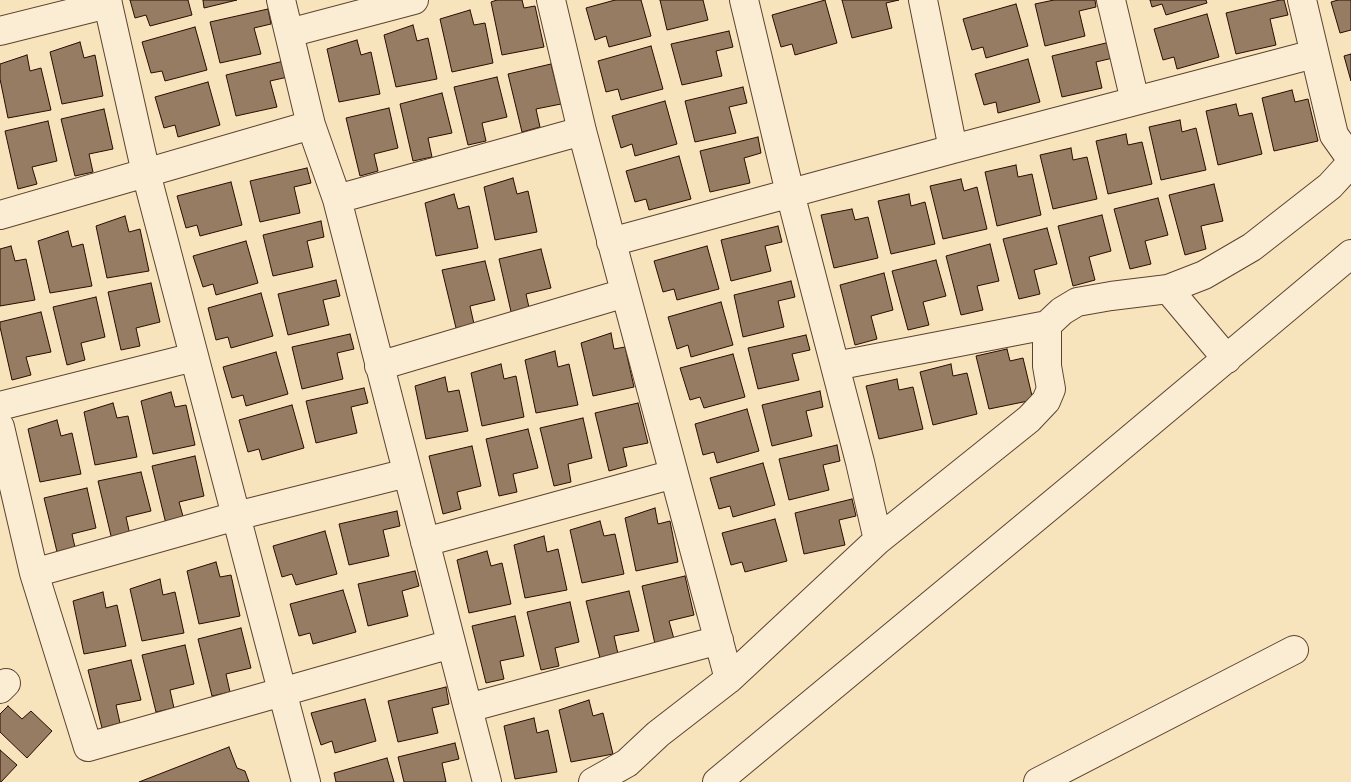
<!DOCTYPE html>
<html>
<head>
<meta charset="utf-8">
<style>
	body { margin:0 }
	canvas { display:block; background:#f7e4bc }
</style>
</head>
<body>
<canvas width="1351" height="782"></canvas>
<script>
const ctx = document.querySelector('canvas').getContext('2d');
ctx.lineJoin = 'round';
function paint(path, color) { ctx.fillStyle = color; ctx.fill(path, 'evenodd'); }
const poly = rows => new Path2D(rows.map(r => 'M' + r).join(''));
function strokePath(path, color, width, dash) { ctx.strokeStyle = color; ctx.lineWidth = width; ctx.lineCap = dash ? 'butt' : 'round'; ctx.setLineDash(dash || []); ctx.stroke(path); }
const building = poly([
	[130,0,188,0,192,15,150,26,146,15,135,18,130,0],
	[203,0,237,0,204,8,203,0],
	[497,0,522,0,524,8,535,6,544,47,502,55,491,2,497,0],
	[615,0,641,0,651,36,609,47,606,36,595,40,586,8,615,0],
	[660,0,703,0,708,20,667,30,660,0],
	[825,0,837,43,795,55,792,44,781,47,772,15,825,0],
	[842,0,899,0,886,3,892,28,852,38,842,0],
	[1054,0,1095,0,1096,7,1079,11,1085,36,1045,46,1035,4,1054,0],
	[1150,0,1206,0,1207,3,1166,15,1162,4,1152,7,1150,0],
	[1280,0,1284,0,1288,15,1270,19,1276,45,1236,54,1226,13,1280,0],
	[1338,0,1351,0,1351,30,1340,33,1331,2,1338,0],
	[1016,4,1028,46,986,58,983,47,972,50,963,19,1016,4],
	[268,9,271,24,254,28,261,54,220,63,210,22,268,9],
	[470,10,474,25,485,23,493,63,452,72,440,19,470,10],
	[1207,14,1219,57,1177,69,1174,57,1163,60,1154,29,1207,14],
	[413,25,417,41,428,38,437,79,396,87,384,35,413,25],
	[195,27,207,70,165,81,162,71,151,73,142,42,195,27],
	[729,31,733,47,716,51,722,76,682,85,671,44,729,31],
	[357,40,361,55,371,52,380,94,339,102,327,49,357,40],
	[80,42,84,58,95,55,103,96,62,104,50,52,80,42],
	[1110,42,1113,58,1096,62,1102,88,1062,97,1052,56,1110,42],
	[651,46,663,89,621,100,618,89,606,92,598,61,651,46],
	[1351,54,1351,81,1344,56,1351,54],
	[27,55,30,71,41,68,51,110,8,118,0,79,0,64,27,55],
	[1028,59,1040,102,998,113,996,102,984,105,975,74,1028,59],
	[284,61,288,77,270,81,277,107,236,116,226,75,284,61],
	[551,64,561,104,536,109,540,127,522,132,508,74,551,64],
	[497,77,507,117,482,123,486,141,468,145,454,87,497,77],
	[208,82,220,125,178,137,175,125,164,128,155,97,208,82],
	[743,87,747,103,729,107,736,133,695,142,685,101,743,87],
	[1292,90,1295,102,1308,99,1318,141,1274,151,1262,98,1292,90],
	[442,93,452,133,428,138,432,157,413,161,400,104,442,93],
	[665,101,677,144,635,156,632,144,621,148,612,116,665,101],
	[1236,104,1239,116,1252,113,1262,154,1218,165,1206,111,1236,104],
	[389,108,398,148,374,154,378,171,360,176,346,118,389,108],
	[104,109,113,149,89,154,93,172,75,176,61,119,104,109],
	[1180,120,1182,132,1196,128,1206,170,1161,180,1149,127,1180,120],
	[48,121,57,161,32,167,37,184,18,189,5,131,48,121],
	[1126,134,1128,145,1142,142,1152,184,1108,194,1096,141,1126,134],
	[758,137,761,153,744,158,750,183,710,192,700,151,758,137],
	[1071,148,1073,160,1087,157,1097,199,1053,209,1040,155,1071,148],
	[679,156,691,199,649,210,646,199,635,202,626,171,679,156],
	[1016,165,1018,177,1032,174,1041,215,997,226,985,172,1016,165],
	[307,168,311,183,294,187,300,213,260,222,250,181,307,168],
	[513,178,517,194,528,191,537,232,495,240,484,187,513,178],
	[961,179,964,191,977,187,987,229,943,239,930,186,961,179],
	[231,182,242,225,200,236,197,225,186,228,177,196,231,182],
	[1214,184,1223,221,1201,226,1206,249,1185,255,1169,195,1214,184],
	[454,194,458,209,469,206,478,248,436,256,425,203,454,194],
	[909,194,911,206,925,202,935,244,891,254,878,201,909,194],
	[1158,198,1168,235,1145,241,1151,264,1130,269,1114,209,1158,198],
	[852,209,855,220,868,217,878,258,834,268,821,215,852,209],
	[1102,215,1111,251,1089,257,1095,280,1073,286,1058,226,1102,215],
	[125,216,129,232,140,229,149,271,107,278,96,226,125,216],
	[321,221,324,237,307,241,313,267,273,276,263,235,321,221],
	[778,226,782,242,765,246,771,271,731,281,721,240,778,226],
	[1047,228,1057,264,1034,270,1040,294,1019,299,1003,239,1047,228],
	[68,231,72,247,83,244,92,286,50,293,38,241,68,231],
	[246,241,258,283,216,295,213,284,203,287,193,256,246,241],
	[990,244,999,281,977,286,983,310,961,315,946,256,990,244],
	[11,246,15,261,26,259,35,300,0,306,0,249,11,246],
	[707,246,719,289,677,300,674,289,663,292,654,261,707,246],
	[541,249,551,288,526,294,530,312,512,316,499,259,541,249],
	[936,260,946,296,923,302,929,325,908,330,892,271,936,260],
	[485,261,495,300,470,306,474,324,456,328,442,270,485,261],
	[884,273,893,310,871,316,877,339,855,345,840,285,884,273],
	[336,280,340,296,323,300,329,325,288,335,278,294,336,280],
	[791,281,795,297,778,301,784,327,743,337,734,295,791,281],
	[151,283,160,322,136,328,140,346,121,350,108,292,151,283],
	[261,293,273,336,231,348,228,337,216,340,208,308,261,293],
	[96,297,105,337,81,343,85,360,67,365,53,307,96,297],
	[721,302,733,345,691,357,688,345,677,349,668,317,721,302],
	[41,312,51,352,26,357,31,375,12,380,0,327,0,322,41,312],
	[611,333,614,349,625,347,634,387,593,396,581,343,611,333],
	[350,334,354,349,337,353,343,379,302,389,292,347,350,334],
	[806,335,810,350,792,354,799,380,758,389,748,348,806,335],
	[1007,349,1010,361,1023,358,1033,400,989,409,976,356,1007,349],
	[555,351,558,367,569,364,578,405,536,413,525,360,555,351],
	[276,352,288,394,246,406,243,395,232,398,223,367,276,352],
	[733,354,745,397,704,408,700,397,690,400,680,368,733,354],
	[501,364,504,379,516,376,524,417,482,426,471,373,501,364],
	[951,364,953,376,967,373,977,414,933,425,920,372,951,364],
	[445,377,448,392,459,390,468,431,426,439,415,386,445,377],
	[897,379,899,390,913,387,923,429,879,439,866,386,897,379],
	[364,388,368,403,351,407,357,433,316,443,306,401,364,388],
	[820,391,823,407,806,411,812,436,772,446,762,405,820,391],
	[171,392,175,407,186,405,195,445,153,454,141,401,171,392],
	[113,403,117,418,128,416,137,457,95,465,84,412,113,403],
	[638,403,648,443,623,448,627,466,609,471,595,413,638,403],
	[292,405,304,448,262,460,259,449,248,452,239,420,292,405],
	[747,409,759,451,717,463,714,452,703,455,695,424,747,409],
	[583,418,592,458,568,464,571,482,554,486,540,428,583,418],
	[57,420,61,436,72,433,81,474,40,482,28,429,57,420],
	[528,429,538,468,513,474,517,492,499,496,486,439,528,429],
	[837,445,840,461,823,465,829,490,789,500,779,459,837,445],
	[472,446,481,486,457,492,461,509,443,514,429,456,472,446],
	[195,456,204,496,179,502,184,520,166,524,152,466,195,456],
	[763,463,775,505,733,517,730,506,719,509,710,478,763,463],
	[141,472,151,511,126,517,130,535,112,540,98,481,141,472],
	[87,488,96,528,72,534,76,552,58,556,44,498,87,488],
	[852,499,856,516,839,520,845,545,804,554,795,513,852,499],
	[655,508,658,524,670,521,678,562,636,571,625,518,655,508],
	[397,511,400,526,383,530,389,556,349,565,339,524,397,511],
	[775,519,787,561,745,572,742,562,731,565,722,533,775,519],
	[600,521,604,536,615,534,624,574,582,583,570,530,600,521],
	[325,531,337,574,296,585,292,574,282,577,273,546,325,531],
	[544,536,547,552,558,549,567,590,525,598,514,545,544,536],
	[487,551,491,566,502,563,511,604,469,613,457,560,487,551],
	[216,562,220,577,231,575,240,616,199,624,187,571,216,562],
	[415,571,419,586,402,591,408,616,368,626,358,584,415,571],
	[685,576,694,615,669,621,674,639,655,644,642,586,685,576],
	[160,579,163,595,175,592,184,633,142,641,130,589,160,579],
	[343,590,356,632,313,644,310,633,299,636,290,604,343,590],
	[629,591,639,631,614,636,618,654,600,658,586,601,629,591],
	[103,592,106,608,117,605,126,646,84,654,73,601,103,592],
	[570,602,579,642,555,648,559,666,541,670,527,612,570,602],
	[515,616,524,656,500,661,504,679,486,683,472,626,515,616],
	[241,628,251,668,226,674,230,692,212,696,198,639,241,628],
	[185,645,194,684,170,690,174,708,156,712,142,655,185,645],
	[131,660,141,700,116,705,120,723,102,728,88,670,131,660],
	[446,687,449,704,432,708,438,733,398,742,388,701,446,687],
	[365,699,376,741,335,753,332,741,321,745,311,713,365,699],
	[589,700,593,716,603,713,613,754,571,762,559,710,589,700],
	[8,706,22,719,31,711,52,731,27,758,0,732,0,714,8,706],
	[534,718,537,733,548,730,557,772,515,779,504,726,534,718],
	[455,743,459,759,442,763,446,782,404,782,398,757,455,743],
	[229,747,237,768,245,771,249,782,139,782,229,747],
	[0,750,17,765,1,782,0,782,0,750],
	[387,758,394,782,336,782,334,773,387,758]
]);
paint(building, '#957c62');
strokePath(building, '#2b0c00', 1);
const minor = poly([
	[107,0,146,173,306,782],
	[281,0,311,125,337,199,487,782],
	[551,0,582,131,729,679],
	[744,0,790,193,860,462,878,540],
	[923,0,953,149],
	[1111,0,1135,101],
	[1302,0,1334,135,1351,159],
	[0,31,108,4],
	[289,33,414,0],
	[337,199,582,131],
	[0,215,311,125],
	[611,242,953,149,1314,54],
	[1168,289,1227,359],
	[379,366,625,293],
	[835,366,1047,325],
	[0,406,194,357],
	[0,427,34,573,88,747,451,644],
	[425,542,674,474],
	[34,573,236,516,407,473],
	[0,689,6,683],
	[468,708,719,640],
	[593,782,627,763,658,734,729,679,878,540,1029,419,1046,401,1051,389,1047,366,1047,325,1062,311,1077,302,1111,296,1168,289,1204,275,1252,247,1330,186,1351,163],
	[717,782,1079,482,1351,254],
	[1038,782,1294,650]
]);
strokePath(minor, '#5e422f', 30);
strokePath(minor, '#faedd3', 28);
</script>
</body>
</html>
